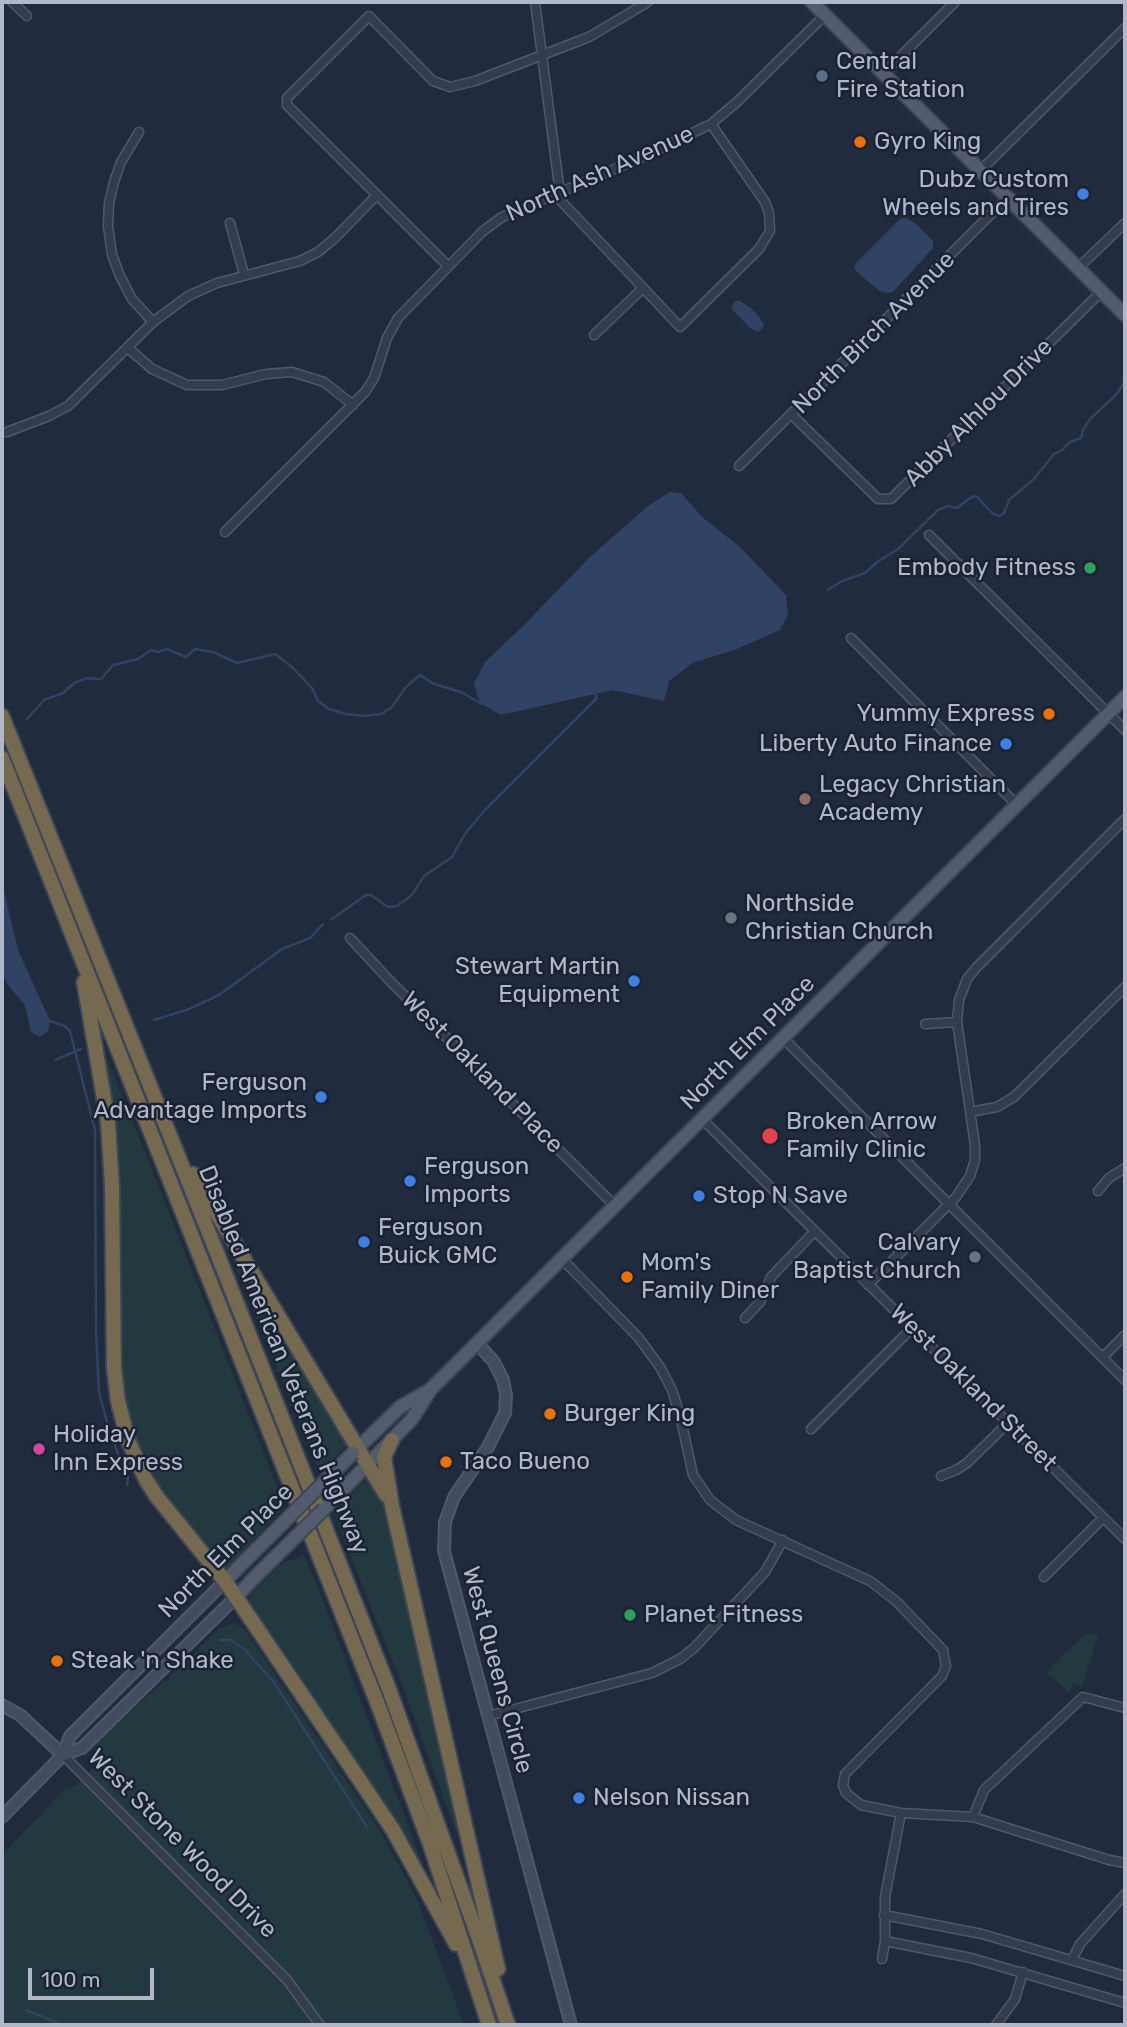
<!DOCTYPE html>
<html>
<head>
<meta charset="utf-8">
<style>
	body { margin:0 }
	#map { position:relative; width:1127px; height:2027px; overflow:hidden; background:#202b3e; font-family:Rubik,sans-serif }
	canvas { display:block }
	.frame { position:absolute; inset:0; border:4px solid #b0b8c9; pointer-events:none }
	.scale { position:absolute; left:28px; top:1968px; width:126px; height:32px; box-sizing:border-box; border:4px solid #b0b8c9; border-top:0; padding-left:9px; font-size:21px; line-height:24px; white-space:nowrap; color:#b0b8c9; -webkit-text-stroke:5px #1a2233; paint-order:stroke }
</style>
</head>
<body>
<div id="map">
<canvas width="1127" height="2027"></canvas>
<div class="frame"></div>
<div class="scale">100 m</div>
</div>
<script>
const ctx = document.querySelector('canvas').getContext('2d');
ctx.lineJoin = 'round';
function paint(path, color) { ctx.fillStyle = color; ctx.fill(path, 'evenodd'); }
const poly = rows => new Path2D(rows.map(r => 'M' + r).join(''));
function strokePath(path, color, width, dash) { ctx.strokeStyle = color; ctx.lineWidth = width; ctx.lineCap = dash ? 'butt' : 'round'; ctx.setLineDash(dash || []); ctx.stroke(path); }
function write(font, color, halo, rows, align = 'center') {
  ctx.font = font + ' Rubik,sans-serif'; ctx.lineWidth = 5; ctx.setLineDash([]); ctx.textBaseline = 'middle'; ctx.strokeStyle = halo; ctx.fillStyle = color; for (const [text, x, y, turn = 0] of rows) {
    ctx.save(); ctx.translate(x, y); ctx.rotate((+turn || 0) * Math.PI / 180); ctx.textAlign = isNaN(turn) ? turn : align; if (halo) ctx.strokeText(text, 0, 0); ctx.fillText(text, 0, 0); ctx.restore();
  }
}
paint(poly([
	[104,1059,107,1059,145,1152,285,1507,226,1569,180,1516,161,1490,134,1435,125,1399,121,1355,115,1144],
	[226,1243,348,1443,333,1460,317,1467],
	[371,1474,383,1504,460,1830,456,1832,405,1692,333,1512],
	[304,1555,321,1595,422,1863,417,1865,250,1605,249,1595,281,1564],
	[233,1623,244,1628,380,1831,417,1899,464,2025,2,2025,2,1855,64,1790,76,1786,94,1767,96,1764,95,1746,108,1731,165,1681,168,1682,170,1679,169,1677,219,1629],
	[1087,1632,1098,1636,1082,1686,1072,1683,1070,1694,1046,1672]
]), '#223a3f');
paint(poly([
	[905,217,917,225,933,241,933,248,894,291,889,293,880,291,860,275,854,268,856,263,900,219],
	[735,301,740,301,751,308,760,318,764,325,762,329,758,332,750,328,731,308],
	[670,492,681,493,702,517,740,547,786,595,788,615,780,630,737,649,692,663,669,681,664,701,613,690,501,715,480,703,474,684,485,662,524,625,590,557,648,506],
	[2,883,18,950,50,1021,48,1031,40,1037,31,1032,25,1005,8,985,2,973]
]), '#314365');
strokePath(poly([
	[828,590,842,581,865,573,877,562,898,549,938,510,948,506,957,508,970,498,976,496,993,514,1000,516,1004,513,1009,500,1033,480,1054,454,1062,450,1070,442,1081,438,1083,430,1090,419,1116,395,1125,381],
	[27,719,44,700,63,693,74,683,87,678,101,679,113,665,138,659,151,650,158,652,167,649,186,657,195,649,213,652,237,663,275,654,292,667,312,688,318,701,329,709,346,714,365,716,381,714,391,708,406,687,420,675,434,684,461,692,482,704],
	[332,919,366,895,371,895,388,907,397,906,412,895,424,876,452,857,465,834,485,810,597,698,593,691],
	[154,1020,189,1009,219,995,282,949,310,938,323,924],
	[50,1021,65,1026,70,1031,95,1130,96,1331,99,1393,111,1436,128,1478,127,1485],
	[55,1060,81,1049],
	[221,1640,230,1640,243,1648,273,1681,367,1827],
	[26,2010,63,2025]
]), '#314365', 2.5);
const street = poly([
	[12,2,27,16],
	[535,2,561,201,680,327,759,249,770,231,769,213,765,202,711,124],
	[883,74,955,2],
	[139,132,121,162,114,182,109,203,108,226,112,255,120,276,132,299,153,322],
	[980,171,1125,28],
	[230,223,244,274],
	[448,266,287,105,287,98,369,16,433,81,450,87,475,81,589,37,648,2],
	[1078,268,1125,223],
	[594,335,643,288],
	[128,348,152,369,187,385,222,385,266,374,292,372,324,382,353,405],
	[792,415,873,494,878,499,891,499,1102,291],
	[7,432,49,416,68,406,153,322,188,296,217,283,300,261,318,252,335,238,377,195],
	[739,466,1007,198],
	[225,532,365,392,374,378,387,338,398,318,483,231,502,217,638,159,711,124,737,102,825,15],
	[929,535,1125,730],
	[851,638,1017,805],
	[350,938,391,982,615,1206],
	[925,1024,957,1022],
	[783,1038,1125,1380],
	[970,1112,997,1107,1014,1097,1125,987],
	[702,1119,1125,1539],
	[1098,1191,1109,1178,1125,1168],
	[562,1259,638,1337,660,1367,672,1390,680,1415,693,1475,710,1500,736,1520,870,1581,896,1601,943,1650,946,1666,942,1676,845,1774,843,1785,846,1793,861,1805,901,1813,973,1817,1109,1860,1125,1863],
	[868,1285,956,1197,970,1176,975,1160,975,1145,957,1022,959,1000,967,979,976,968,1125,819],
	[745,1318,760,1302,771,1277,815,1231],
	[1103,1357,1125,1335],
	[811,1429,912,1328],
	[941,1476,956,1470,967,1463,1008,1423],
	[1044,1577,1103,1518],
	[488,1716,652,1673,680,1659,694,1648,765,1572,783,1540],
	[63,1755,287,1980,320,2025],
	[973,1817,984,1790,1083,1697,1125,1708],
	[884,1915,982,1934,1125,1976],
	[885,1941,971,1958,1125,2003],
	[882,1959,885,1941,885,1897,901,1813],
	[1072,1960,1080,1944,1125,1894],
	[996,2025,1015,1999,1023,1972]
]);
const secondary = poly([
	[477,1343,494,1362,503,1380,506,1395,505,1413,488,1447,454,1497,445,1522,444,1551,571,2025],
	[2,1705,20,1715,63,1755],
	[63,1755,82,1748,236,1597],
	[2,1817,63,1755,70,1736,225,1581]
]);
const primary = poly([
	[812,2,1125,315],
	[353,1453,400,1407,428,1391],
	[324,1509,412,1419,431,1389,1125,697],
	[225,1581,274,1532],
	[236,1597,255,1577]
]);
const highway = poly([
	[2,716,215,1248,389,1689,480,1942,508,2025],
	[2,758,377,1702,430,1844,489,2025],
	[84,982,108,1122,112,1186,114,1368,118,1401,128,1440,146,1480,157,1497,225,1581,363,1785,393,1830,456,1944],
	[193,1174,386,1495],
	[392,1440,384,1457,392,1506,498,1969]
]);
strokePath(street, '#505869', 11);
strokePath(secondary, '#505869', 14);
strokePath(primary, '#3e4657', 16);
strokePath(highway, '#3d4556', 18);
strokePath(street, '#343d4e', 8);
strokePath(secondary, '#424c61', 10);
strokePath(primary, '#525c6e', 12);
strokePath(highway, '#756950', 14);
const primaryBridge = poly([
	[274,1532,353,1453],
	[255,1577,324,1509]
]);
strokePath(primaryBridge, '#3e4657', 16, []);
strokePath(primaryBridge, '#525c6e', 12);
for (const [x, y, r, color] of [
	[822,76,7,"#5c6f8a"],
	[860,142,7,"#e8710a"],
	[1083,194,7,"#3f7fe0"],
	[1090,568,7,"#2e9e5b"],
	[1049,714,7,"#e8710a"],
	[1006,744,7,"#3f7fe0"],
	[805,799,7,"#8d6e63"],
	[731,918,7,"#6b7280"],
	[634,981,7,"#3f7fe0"],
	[321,1097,7,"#3f7fe0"],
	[770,1136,9,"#e0444e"],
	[410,1181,7,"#3f7fe0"],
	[699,1196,7,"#3f7fe0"],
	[364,1242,7,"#3f7fe0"],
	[975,1257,7,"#6b7280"],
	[627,1277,7,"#e8710a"],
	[550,1414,7,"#e8710a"],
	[39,1449,7,"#d1479c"],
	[446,1462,7,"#e8710a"],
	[630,1615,7,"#2e9e5b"],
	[57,1661,7,"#e8710a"],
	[579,1798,7,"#3f7fe0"]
]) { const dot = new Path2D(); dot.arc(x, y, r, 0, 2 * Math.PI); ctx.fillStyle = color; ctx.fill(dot); strokePath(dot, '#1a2233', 2.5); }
write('24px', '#b0b8c9', '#1a2233', [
	["Central",836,62],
	["Fire Station",836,90],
	["Gyro King",874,142],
	["Dubz Custom",1069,180,"right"],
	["Wheels and Tires",1069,208,"right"],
	["Embody Fitness",1076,568,"right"],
	["Yummy Express",1035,714,"right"],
	["Liberty Auto Finance",992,744,"right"],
	["Legacy Christian",819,785],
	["Academy",819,813],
	["Northside",745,904],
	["Christian Church",745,932],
	["Stewart Martin",620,967,"right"],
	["Equipment",620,995,"right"],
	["Ferguson",307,1083,"right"],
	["Advantage Imports",307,1111,"right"],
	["Broken Arrow",786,1122],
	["Family Clinic",786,1150],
	["Ferguson",424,1167],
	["Imports",424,1195],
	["Stop N Save",713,1196],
	["Ferguson",378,1228],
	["Buick GMC",378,1256],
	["Calvary",961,1243,"right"],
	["Baptist Church",961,1271,"right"],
	["Mom's",641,1263],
	["Family Diner",641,1291],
	["Burger King",564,1414],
	["Holiday",53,1435],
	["Inn Express",53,1463],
	["Taco Bueno",460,1462],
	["Planet Fitness",644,1615],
	["Steak 'n Shake",71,1661],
	["Nelson Nissan",593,1798]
], 'left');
write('24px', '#b0b8c9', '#1a2233', [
	["North Ash Avenue",600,174,-24],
	["North Birch Avenue",874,333,-45],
	["Abby Alhlou Drive",979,413,-45],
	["North Elm Place",748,1043,-45],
	["West Oakland Place",482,1073,45],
	["Disabled American Veterans Highway",283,1360,68],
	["West Oakland Street",973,1388,45],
	["North Elm Place",226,1551,-45],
	["West Queens Circle",497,1670,75],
	["West Stone Wood Drive",182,1844,45]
]);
</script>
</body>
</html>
